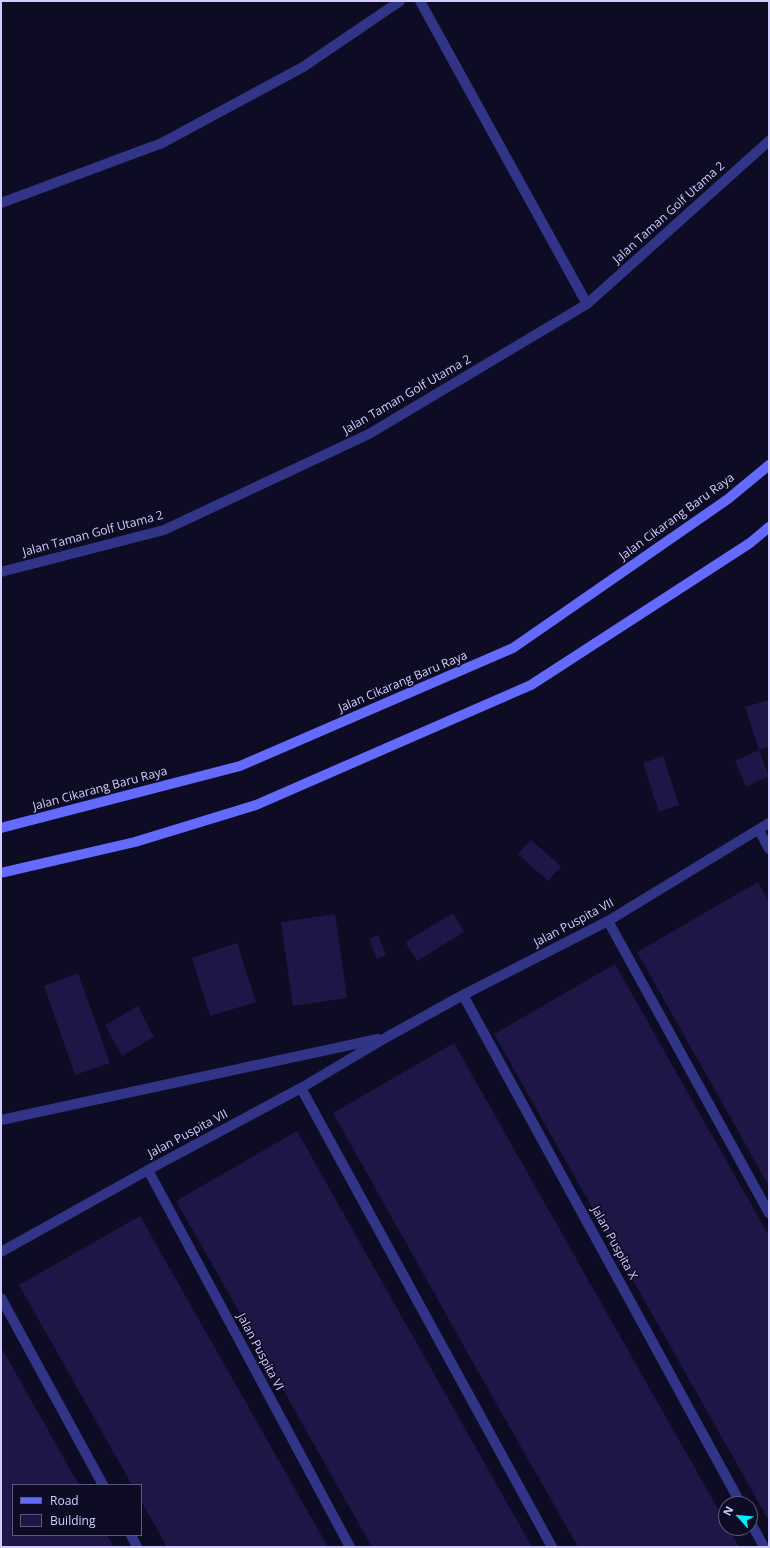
<!DOCTYPE html>
<html>
<head>
<meta charset="utf-8">
<style>
	body { margin:0 }
	#map { position:relative; width:770px; height:1548px; overflow:hidden; background:#0e0c24; font-family:"Open Sans",sans-serif }
	canvas { display:block }
	.frame { position:absolute; inset:0; border:2px solid #d1ceff; pointer-events:none }
	.legend { position:absolute; left:12px; top:1484px; width:130px; height:52px; box-sizing:border-box; background:#0e0c24; border:1px solid #5c5a7c; margin:0; padding:5px 7px; list-style:none; font-size:12px; color:#d1ceff }
	.legend li { display:flex; align-items:center; gap:8px; height:20px }
	.legend b { width:20px; border:1px solid #5c5a7c }
	.north { position:absolute; left:718px; top:1496px; width:40px; height:40px; box-sizing:border-box; background:#0e0c24; border:1px solid #5c5a7c; border-radius:50%; rotate:297deg; font-size:11px; font-weight:700; line-height:16px; text-align:center; color:#d1ceff }
	.north::after { content:''; display:block; margin:auto; width:14px; height:18px; background:#00eef9; clip-path:polygon(50% 0,100% 100%,50% 72%,0 100%) }
</style>
</head>
<body>
<div id="map">
<canvas width="770" height="1548"></canvas>
<div class="frame"></div>
<ul class="legend">
<li><b style="height:5px;background:#656aff"></b>Road</li>
<li><b style="height:11px;background:#1d1646"></b>Building</li>
</ul>
<div class="north">N</div>
</div>
<script>
const ctx = document.querySelector('canvas').getContext('2d');
ctx.lineJoin = 'round';
function paint(path, color) { ctx.fillStyle = color; ctx.fill(path, 'evenodd'); }
const poly = rows => new Path2D(rows.map(r => 'M' + r).join(''));
function strokePath(path, color, width, dash) { ctx.strokeStyle = color; ctx.lineWidth = width; ctx.lineCap = dash ? 'butt' : 'round'; ctx.setLineDash(dash || []); ctx.stroke(path); }
function write(font, color, halo, rows, align = 'center') {
  ctx.font = font + ' "Open Sans",sans-serif'; ctx.lineWidth = 3.5; ctx.setLineDash([]); ctx.textBaseline = 'middle'; ctx.strokeStyle = halo; ctx.fillStyle = color; for (const [text, x, y, turn = 0] of rows) {
    ctx.save(); ctx.translate(x, y); ctx.rotate((+turn || 0) * Math.PI / 180); ctx.textAlign = isNaN(turn) ? turn : align; if (halo) ctx.strokeText(text, 0, 0); ctx.fillText(text, 0, 0); ctx.restore();
  }
}
paint(poly([
	[769,700,769,747,759,750,769,776,746,787,735,761,759,750,745,707],
	[663,756,679,805,659,812,643,763],
	[531,840,561,866,548,881,518,854],
	[758,882,769,902,769,1186,637,952],
	[453,913,464,932,417,961,405,942],
	[335,914,347,998,293,1006,281,922],
	[378,935,386,955,377,959,369,939],
	[237,943,256,1002,210,1016,192,958],
	[615,964,769,1236,769,1521,494,1034],
	[78,973,110,1063,75,1075,44,986],
	[138,1006,154,1037,122,1056,105,1025],
	[454,1043,718,1509,726,1524,726,1528,728,1528,739,1547,578,1547,484,1382,333,1113],
	[297,1131,337,1202,532,1547,372,1547,200,1243,176,1201],
	[140,1216,274,1452,328,1547,167,1547,141,1501,141,1485,132,1485,19,1285],
	[1,1347,79,1485,13,1485,13,1535,107,1535,114,1547,1,1547]
]), '#1d1646');
strokePath(poly([
	[420,1,587,304],
	[1,203,162,143,303,67,400,1],
	[1,572,164,530,369,434,587,304,769,141]
]), '#323487', 10);
strokePath(poly([
	[759,830,769,849],
	[608,921,769,1213],
	[463,995,741,1504],
	[301,1088,552,1547],
	[1,1120,378,1039],
	[148,1170,350,1547],
	[1,1252,148,1170,301,1088,387,1037,463,995,608,921,769,823],
	[1,1298,103,1485],
	[750,1521,764,1547],
	[131,1535,137,1547]
]), '#323487', 10);
strokePath(poly([
	[1,828,240,766,513,648,728,499,769,465],
	[1,873,135,842,256,805,531,685,750,543,769,527]
]), '#656aff', 10);
write('12px', '#d1ceff', '#0e0c24', [
	["Jalan Taman Golf Utama 2",669,213,-42],
	["Jalan Taman Golf Utama 2",407,395,-30],
	["Jalan Cikarang Baru Raya",677,517,-36],
	["Jalan Taman Golf Utama 2",93,534,-15],
	["Jalan Cikarang Baru Raya",403,682,-23],
	["Jalan Cikarang Baru Raya",100,789,-15],
	["Jalan Puspita VII",574,923,-28],
	["Jalan Puspita VII",188,1134,-28],
	["Jalan Puspita X",614,1243,61],
	["Jalan Puspita VI",260,1352,62]
]);
</script>
</body>
</html>
